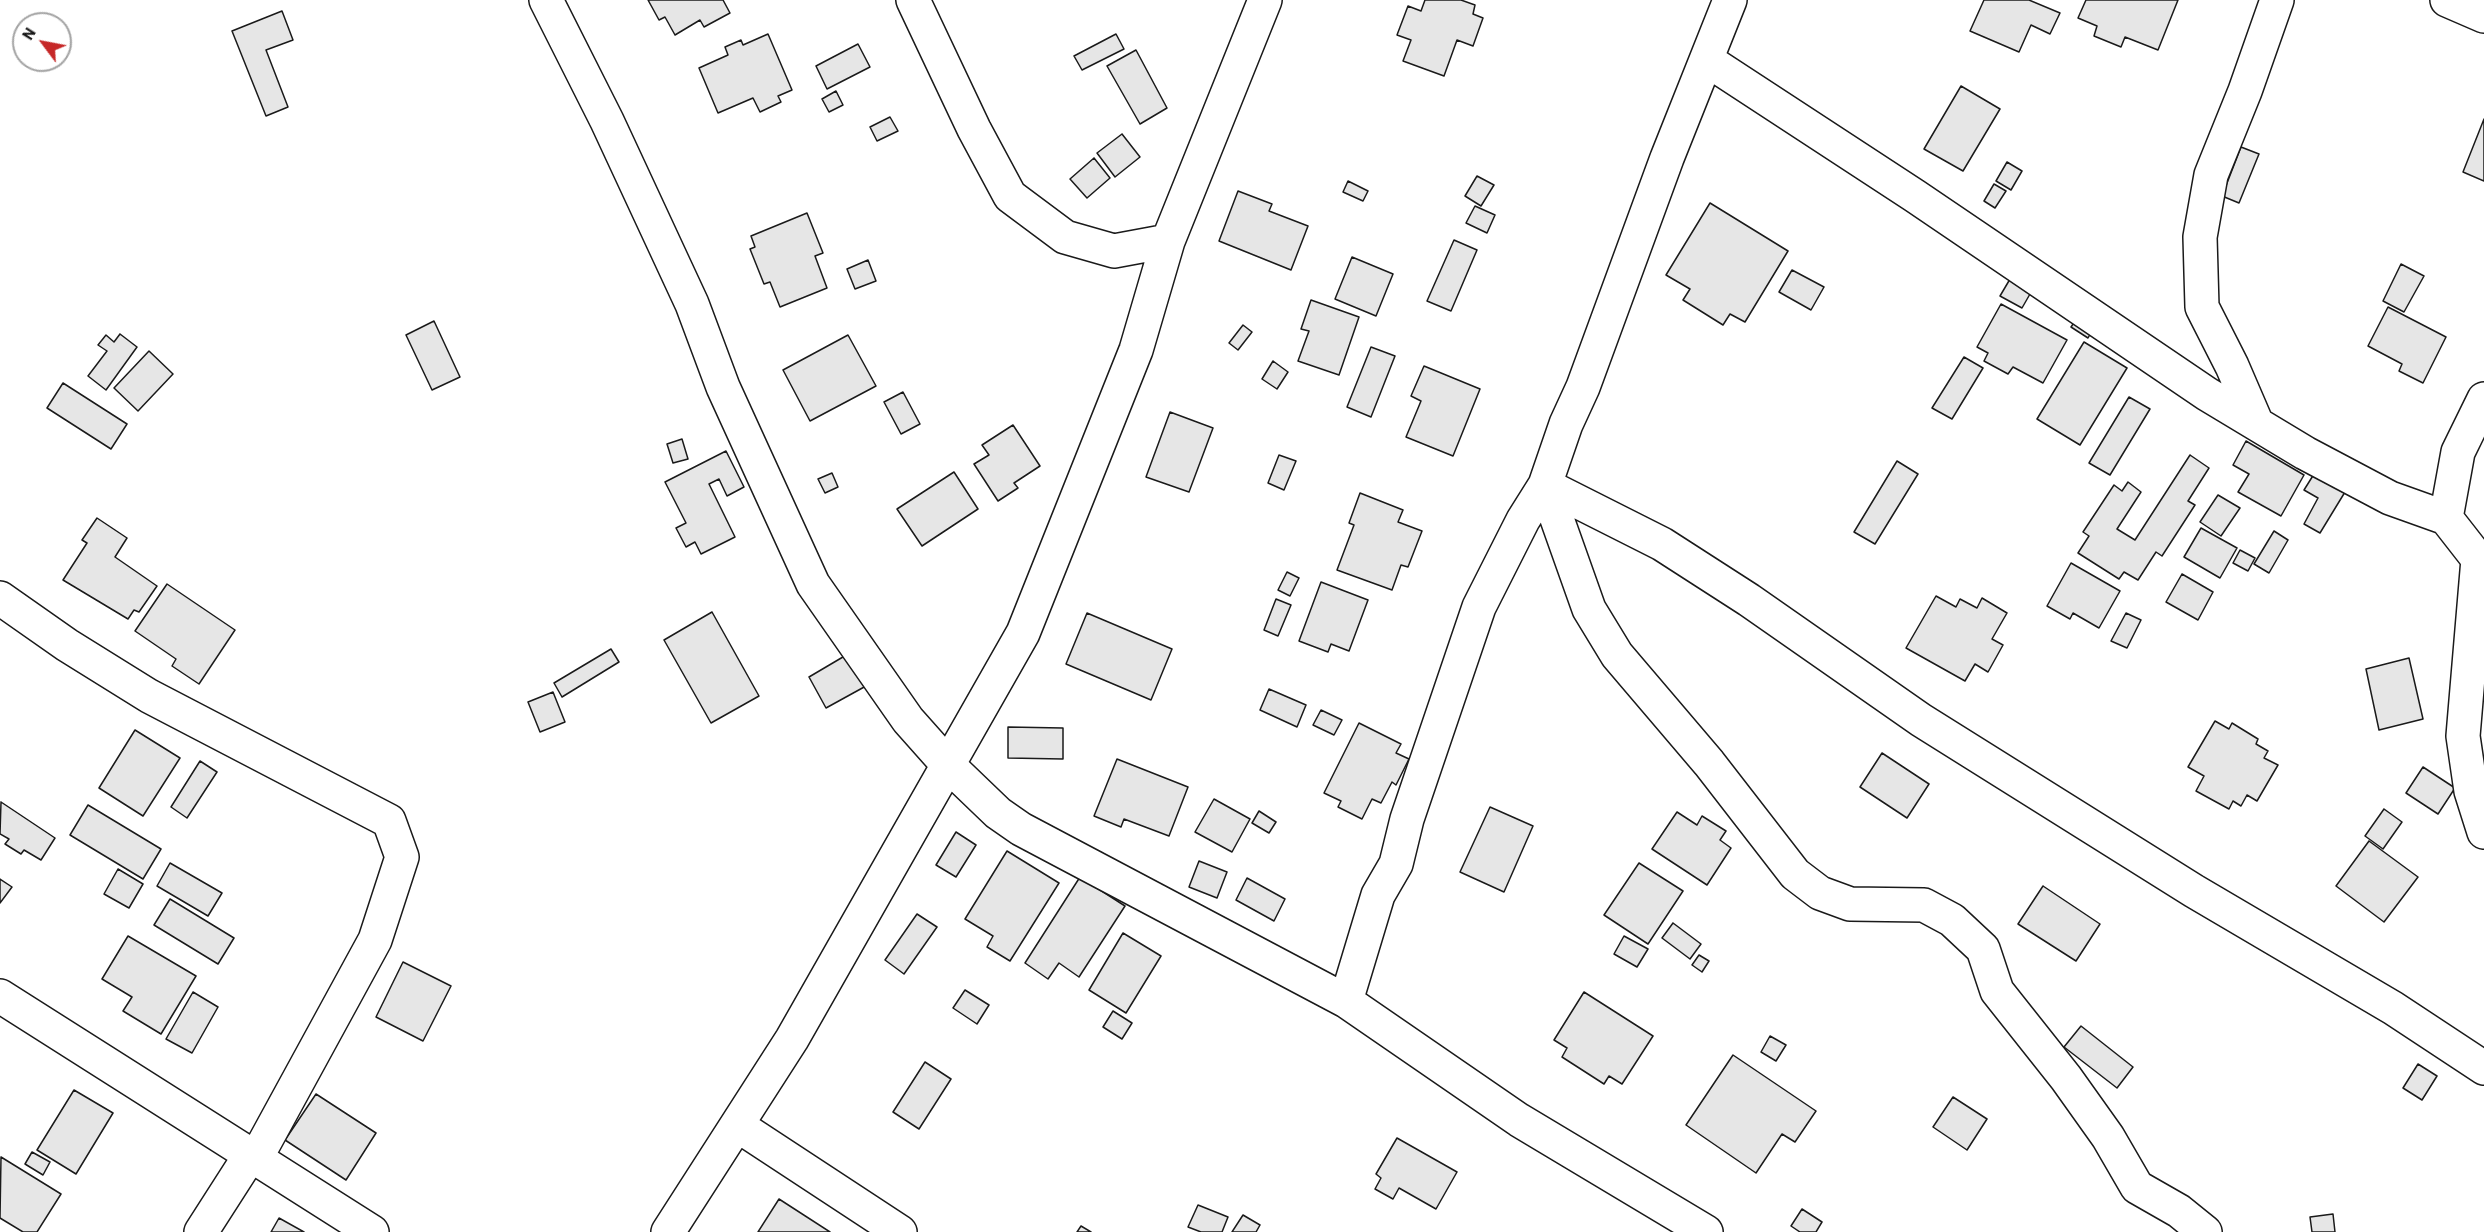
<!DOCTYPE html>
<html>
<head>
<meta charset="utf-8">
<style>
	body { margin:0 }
	#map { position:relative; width:2484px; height:1232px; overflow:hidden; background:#fff; font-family:Barlow,sans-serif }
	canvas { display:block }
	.north { position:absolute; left:12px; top:12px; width:60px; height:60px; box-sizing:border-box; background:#fff; border:2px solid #a3a3a3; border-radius:50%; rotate:302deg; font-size:16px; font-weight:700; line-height:24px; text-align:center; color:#1a1a1a }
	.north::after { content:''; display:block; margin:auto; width:21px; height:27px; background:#c62828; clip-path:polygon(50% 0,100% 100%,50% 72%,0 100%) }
</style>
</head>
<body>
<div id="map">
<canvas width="2484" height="1232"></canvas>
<div class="north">N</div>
</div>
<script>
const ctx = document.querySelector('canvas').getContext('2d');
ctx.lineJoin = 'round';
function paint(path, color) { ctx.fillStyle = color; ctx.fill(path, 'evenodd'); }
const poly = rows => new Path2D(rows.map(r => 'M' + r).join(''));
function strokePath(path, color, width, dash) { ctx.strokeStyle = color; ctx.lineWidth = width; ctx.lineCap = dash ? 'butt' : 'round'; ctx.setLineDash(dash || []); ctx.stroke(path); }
const building = poly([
	[648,0,723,0,730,13,704,27,700,20,675,35,665,17,659,20,648,0],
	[1425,0,1461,0,1475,5,1473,14,1483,18,1473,46,1457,40,1444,76,1403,61,1411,40,1397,35,1408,6,1421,11,1425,0],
	[1984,0,2029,0,2060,13,2050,34,2031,25,2019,52,1970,31,1984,0],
	[2086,0,2178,0,2158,50,2125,37,2121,47,2094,36,2097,26,2078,18,2086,0],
	[282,11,293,40,266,50,288,107,266,116,232,31,282,11],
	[768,34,792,90,778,96,781,102,760,112,753,98,718,113,699,68,728,55,725,47,741,40,743,45,768,34],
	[1116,34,1124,49,1082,70,1074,56,1116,34],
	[858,44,870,67,827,89,816,66,858,44],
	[1136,50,1167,108,1140,124,1107,66,1136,50],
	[1961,86,2000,109,1963,171,1924,149,1961,86],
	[836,91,843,105,829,112,822,99,836,91],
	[890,117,898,131,877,141,870,127,890,117],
	[2484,119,2484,181,2463,172,2484,119],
	[1122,134,1140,157,1115,177,1097,153,1122,134],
	[2241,147,2259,154,2239,203,2222,196,2241,147],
	[1094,158,1110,178,1087,198,1070,179,1094,158],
	[2007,162,2022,171,2011,190,1996,181,2007,162],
	[1477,176,1494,185,1481,206,1465,196,1477,176],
	[1348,181,1368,191,1363,201,1343,192,1348,181],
	[1994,184,2006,191,1995,208,1984,201,1994,184],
	[1238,191,1272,204,1269,211,1308,226,1291,270,1219,241,1238,191],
	[1710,203,1788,251,1745,322,1730,314,1723,325,1683,300,1690,289,1666,275,1710,203],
	[1475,206,1495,215,1487,233,1466,223,1475,206],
	[807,213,823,253,815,256,827,288,780,307,770,282,764,284,750,249,755,247,751,236,807,213],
	[1454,240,1477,250,1451,311,1427,301,1454,240],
	[1352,257,1393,274,1376,316,1335,299,1352,257],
	[868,260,876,281,855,289,847,269,868,260],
	[2401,264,2424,276,2404,312,2383,301,2401,264],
	[1792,270,1824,287,1811,310,1779,292,1792,270],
	[2013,274,2034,287,2022,308,2000,296,2013,274],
	[1311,300,1359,317,1339,375,1298,361,1309,331,1301,329,1311,300],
	[2001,304,2067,340,2043,383,2013,367,2008,374,1984,361,1988,353,1977,347,2001,304],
	[2388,307,2446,337,2423,383,2399,371,2402,364,2368,346,2388,307],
	[2080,314,2096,324,2088,338,2071,327,2080,314],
	[434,321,460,377,432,390,406,335,434,321],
	[1243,325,1252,332,1238,350,1229,343,1243,325],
	[120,334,137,347,106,390,88,376,107,351,98,345,106,335,114,342,120,334],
	[848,335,876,386,810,421,783,370,848,335],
	[2084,342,2127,368,2080,445,2037,419,2084,342],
	[1371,347,1395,356,1371,417,1347,407,1371,347],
	[149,351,173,374,138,411,114,388,149,351],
	[1964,357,1983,368,1952,419,1932,408,1964,357],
	[1273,361,1288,372,1277,389,1262,379,1273,361],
	[1424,366,1480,389,1453,456,1406,437,1421,401,1411,396,1424,366],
	[63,383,127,424,111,449,47,408,63,383],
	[903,392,920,424,901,434,884,402,903,392],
	[2129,397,2150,409,2110,475,2089,463,2129,397],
	[1170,412,1213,428,1189,492,1146,477,1170,412],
	[1013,425,1040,466,1014,483,1018,488,998,501,974,464,989,455,982,445,1013,425],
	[682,439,688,459,673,463,667,444,682,439],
	[2246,441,2304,475,2281,516,2238,492,2249,474,2233,465,2246,441],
	[726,451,744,487,727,496,719,479,709,484,735,537,701,554,695,542,686,547,676,528,686,523,665,482,726,451],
	[1279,455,1296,461,1284,490,1268,483,1279,455],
	[2190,455,2209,468,2188,501,2195,505,2162,556,2156,552,2138,580,2124,572,2119,579,2078,553,2089,536,2083,532,2114,485,2122,491,2128,482,2141,492,2117,529,2135,540,2190,455],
	[1897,461,1918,474,1875,544,1854,532,1897,461],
	[954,472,978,509,922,546,897,509,954,472],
	[832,473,838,487,825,493,818,479,832,473],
	[2314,474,2345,492,2320,533,2304,524,2318,498,2304,490,2314,474],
	[1360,493,1403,510,1398,522,1422,531,1408,567,1401,565,1392,590,1337,570,1354,525,1349,523,1360,493],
	[2218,495,2240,508,2221,536,2200,522,2218,495],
	[97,518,127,538,115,557,157,586,139,612,134,610,128,619,63,580,87,543,82,540,97,518],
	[2201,528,2237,548,2220,578,2184,557,2201,528],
	[2274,531,2288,540,2269,573,2254,564,2274,531],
	[2240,550,2255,558,2248,571,2233,563,2240,550],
	[2071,563,2120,591,2099,628,2073,613,2070,619,2047,606,2071,563],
	[1287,572,1299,578,1290,596,1278,590,1287,572],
	[2182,574,2213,592,2198,620,2166,602,2182,574],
	[1321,582,1368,600,1349,651,1331,644,1328,652,1299,641,1321,582],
	[167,584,235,630,199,684,172,666,176,659,135,631,167,584],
	[1936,596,1956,607,1960,599,1977,608,1982,598,2007,613,1992,639,2003,645,1988,672,1975,664,1965,681,1906,648,1936,596],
	[1276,599,1291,605,1278,636,1264,630,1276,599],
	[712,612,759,696,711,723,664,640,712,612],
	[1087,613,1172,649,1151,700,1066,664,1087,613],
	[2126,613,2141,620,2127,648,2111,641,2126,613],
	[611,649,619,662,562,697,554,683,611,649],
	[848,654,866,686,826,708,809,677,848,654],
	[2409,658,2423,719,2379,730,2366,669,2409,658],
	[1269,689,1306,705,1297,727,1260,710,1269,689],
	[553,692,565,722,540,732,528,702,553,692],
	[1321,710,1342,720,1334,735,1313,725,1321,710],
	[2215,721,2229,729,2232,723,2258,739,2256,744,2268,751,2264,758,2278,765,2257,801,2247,795,2241,806,2233,801,2229,809,2196,791,2204,776,2188,767,2215,721],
	[1359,723,1401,744,1396,753,1409,759,1396,785,1392,782,1381,803,1372,799,1362,819,1338,807,1341,801,1324,793,1359,723],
	[1008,727,1063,728,1063,759,1008,758,1008,727],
	[135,730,180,758,143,816,99,788,135,730],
	[1882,753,1929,784,1907,818,1860,787,1882,753],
	[1117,759,1188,787,1169,836,1124,819,1121,827,1094,816,1117,759],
	[200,761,217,772,187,818,171,807,200,761],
	[2423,767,2455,788,2438,814,2406,793,2423,767],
	[1214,799,1250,819,1232,852,1195,832,1214,799],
	[1,802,55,838,41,860,24,850,21,854,5,844,9,839,0,834,1,802],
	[88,805,161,849,143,879,70,835,88,805],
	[1490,807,1533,826,1504,892,1460,872,1490,807],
	[2384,809,2402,822,2383,849,2365,836,2384,809],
	[1259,811,1276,822,1269,833,1252,823,1259,811],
	[1677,812,1697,825,1702,816,1726,831,1720,840,1731,848,1707,885,1652,849,1677,812],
	[956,832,976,845,956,877,936,865,956,832],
	[2369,841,2418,877,2384,922,2336,886,2369,841],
	[1007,851,1059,883,1010,961,987,947,993,936,965,919,1007,851],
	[1199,861,1227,872,1217,898,1189,887,1199,861],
	[170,863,222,893,208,916,157,886,170,863],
	[1639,863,1683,891,1648,944,1604,915,1639,863],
	[118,869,143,884,129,908,104,894,118,869],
	[1080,877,1125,906,1079,977,1059,963,1048,979,1025,963,1080,877],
	[1247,878,1285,899,1274,921,1236,900,1247,878],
	[0,879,12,887,0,903,0,879],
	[2043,886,2100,924,2076,961,2018,924,2043,886],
	[170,899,234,938,218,964,154,925,170,899],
	[917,914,937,927,904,974,885,960,917,914],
	[1673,923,1701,944,1690,959,1662,938,1673,923],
	[1123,933,1161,956,1126,1013,1089,990,1123,933],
	[128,936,196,976,161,1034,123,1011,132,997,102,979,128,936],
	[1624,936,1648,949,1637,967,1614,954,1624,936],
	[1699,955,1709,961,1702,972,1692,965,1699,955],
	[403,962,451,986,423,1041,376,1017,403,962],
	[965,990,989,1005,977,1024,953,1008,965,990],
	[193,992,218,1007,192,1053,166,1039,193,992],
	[1584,992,1653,1036,1622,1084,1609,1076,1604,1084,1562,1057,1567,1048,1554,1040,1584,992],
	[1113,1011,1132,1023,1122,1039,1103,1027,1113,1011],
	[2081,1026,2133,1067,2117,1088,2064,1047,2081,1026],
	[1770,1036,1786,1045,1776,1061,1761,1052,1770,1036],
	[1733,1055,1816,1111,1795,1142,1782,1134,1756,1173,1686,1125,1733,1055],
	[925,1062,951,1079,919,1129,893,1112,925,1062],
	[2418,1064,2437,1076,2422,1100,2403,1088,2418,1064],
	[74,1090,113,1113,76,1174,37,1150,74,1090],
	[316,1094,376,1133,346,1180,285,1140,316,1094],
	[1953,1097,1987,1119,1967,1150,1933,1127,1953,1097],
	[1397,1138,1457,1172,1436,1209,1399,1188,1393,1199,1375,1189,1381,1178,1376,1174,1397,1138],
	[32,1152,50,1162,43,1175,25,1164,32,1152],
	[1,1157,61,1194,37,1232,23,1232,0,1218,1,1157],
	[779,1199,830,1232,758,1232,779,1199],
	[1198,1205,1228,1217,1222,1232,1201,1232,1188,1227,1198,1205],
	[1802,1209,1822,1222,1816,1232,1800,1232,1791,1226,1802,1209],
	[2333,1214,2335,1232,2312,1232,2310,1217,2333,1214],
	[1243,1215,1260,1225,1256,1232,1232,1232,1243,1215],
	[279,1218,304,1232,271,1232,279,1218],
	[1081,1226,1091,1232,1077,1232,1081,1226]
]);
paint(building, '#e6e6e6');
strokePath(building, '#1a1a1a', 1.5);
const minor = poly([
	[546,0,607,121,692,304,723,387,813,584,908,720,948,765,998,813,1021,829,1346,1001,1519,1120,1706,1232],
	[913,0,974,129,1010,196,1065,237,1114,251,1168,241],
	[1730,0,1667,158,1583,387,1566,424,1545,485,1589,609,1617,655,1709,763,1795,874,1820,893,1850,904,1924,905,1952,920,1983,949,1997,991,2066,1078,2108,1137,2137,1187,2179,1211,2205,1232],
	[2447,0,2484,16],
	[1707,60,1915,196,2207,394,2305,453,2390,498,2446,518],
	[2484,399,2458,452,2446,518,2478,559,2484,563],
	[2257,424,2232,366,2202,307,2200,237,2211,175,2245,91,2277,0],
	[2478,559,2463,736,2471,791,2484,832],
	[0,598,67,645,149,696,389,821,402,857,375,940,256,1158],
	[0,996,372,1232],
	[1346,1001,1378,895,1396,864,1407,819,1479,607,1523,520,1545,485,1662,544,1749,600,1921,720,2194,891,2393,1008,2484,1068],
	[737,1125,900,1232],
	[201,1232,251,1154],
	[668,1232,792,1039,1023,633,1136,350,1168,241,1265,0]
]);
strokePath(minor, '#1a1a1a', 36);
strokePath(minor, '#fff', 33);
</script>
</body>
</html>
